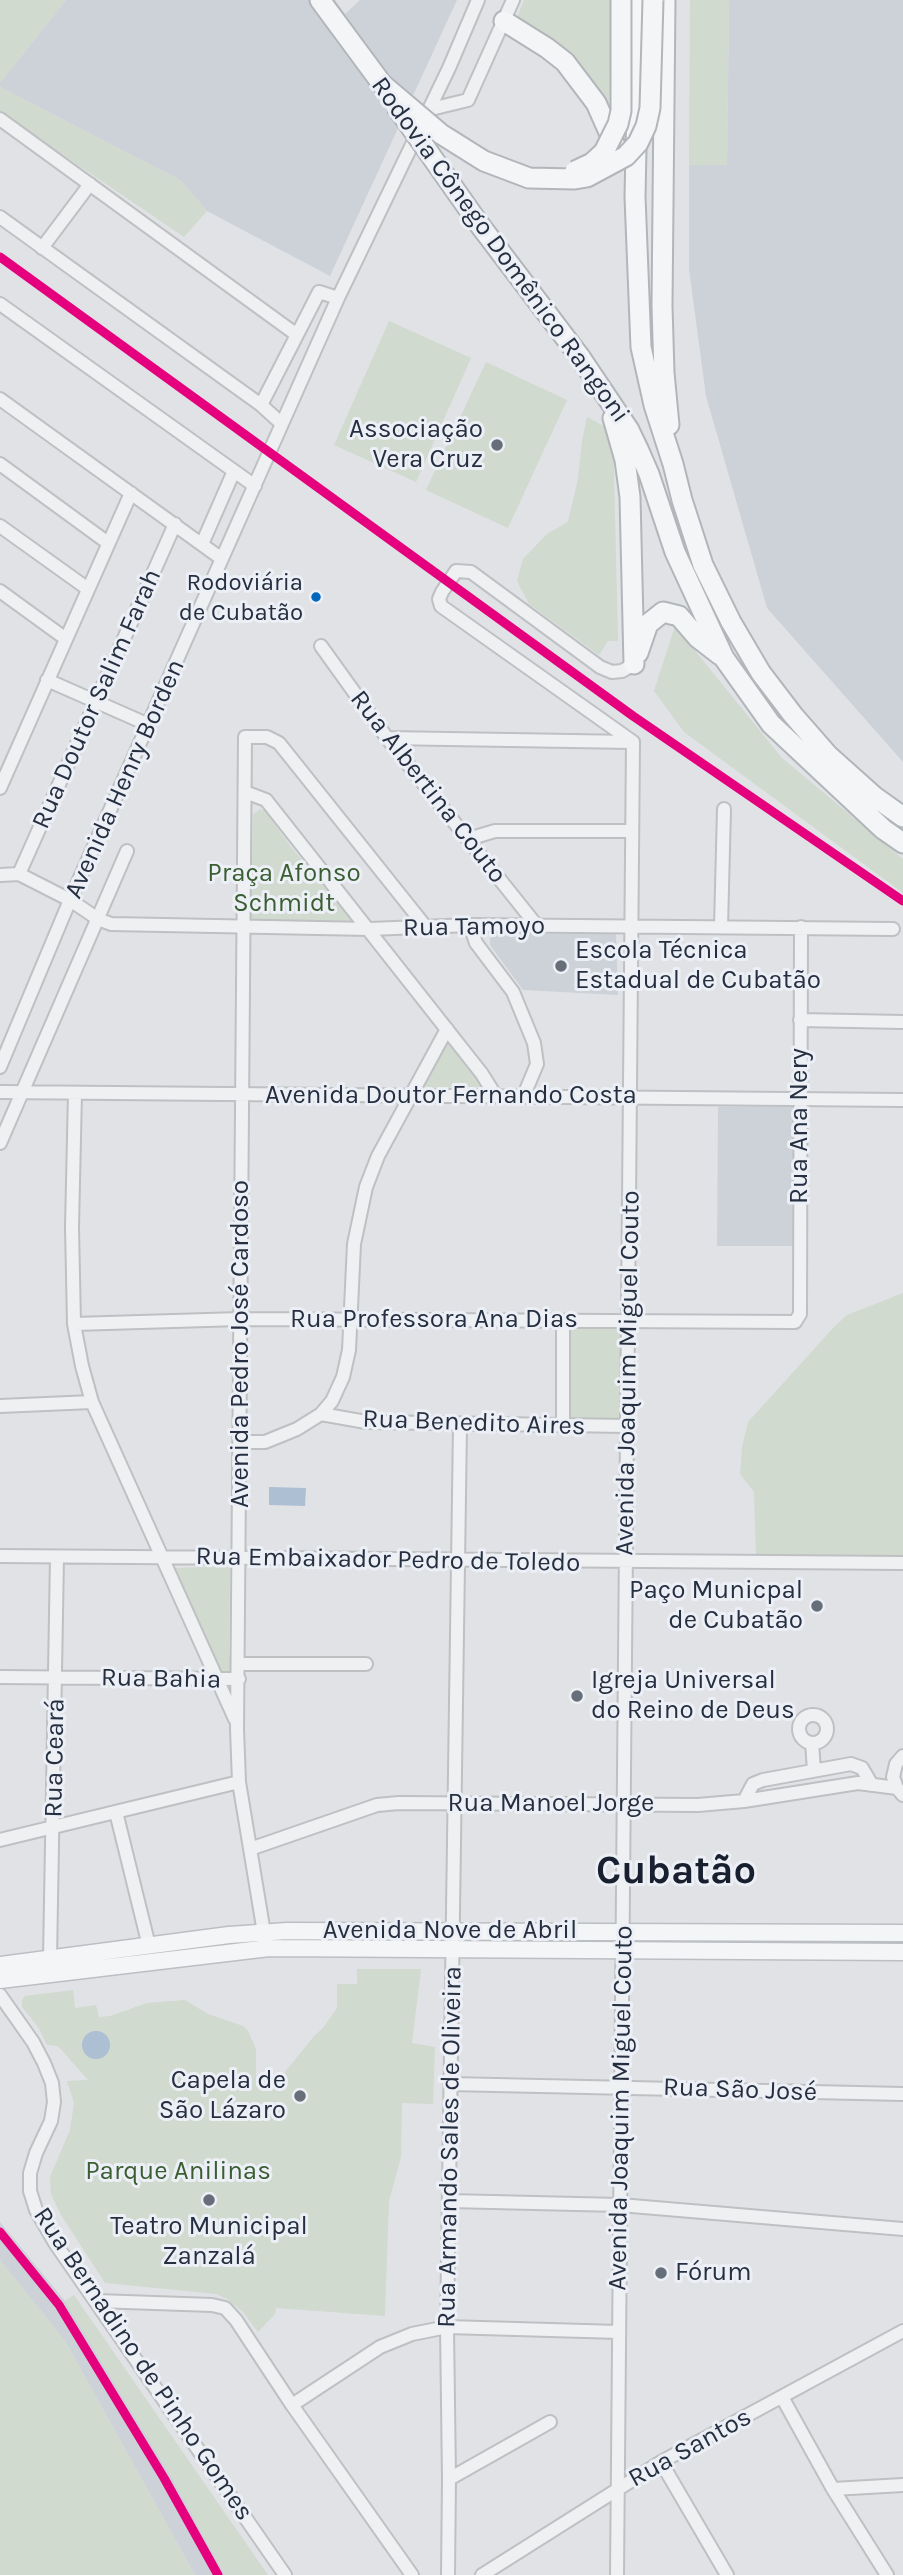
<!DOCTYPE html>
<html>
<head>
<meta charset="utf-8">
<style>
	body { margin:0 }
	canvas { display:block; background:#e0e2e5 }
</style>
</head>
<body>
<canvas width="903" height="2575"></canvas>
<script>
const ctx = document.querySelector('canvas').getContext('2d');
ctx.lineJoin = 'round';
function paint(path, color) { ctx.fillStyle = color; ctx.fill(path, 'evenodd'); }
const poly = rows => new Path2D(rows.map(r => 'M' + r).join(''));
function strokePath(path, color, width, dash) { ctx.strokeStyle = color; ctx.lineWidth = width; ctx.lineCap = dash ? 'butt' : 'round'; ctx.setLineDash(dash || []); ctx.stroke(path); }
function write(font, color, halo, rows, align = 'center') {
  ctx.font = font + ' Karla,sans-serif'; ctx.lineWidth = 6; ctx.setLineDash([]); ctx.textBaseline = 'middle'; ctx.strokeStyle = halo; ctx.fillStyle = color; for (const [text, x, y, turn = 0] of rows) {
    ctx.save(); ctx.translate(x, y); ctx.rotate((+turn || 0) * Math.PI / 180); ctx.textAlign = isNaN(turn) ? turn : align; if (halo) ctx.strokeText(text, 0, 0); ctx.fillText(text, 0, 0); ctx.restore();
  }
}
paint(poly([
	[66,0,335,0,345,14,360,0,457,0,330,276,207,211,180,180,0,87,0,83],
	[729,0,903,0,903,762,767,608,706,396,689,269,689,165,727,164],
	[499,934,616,934,618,995,523,990,490,945,490,938],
	[718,1107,794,1107,794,1246,717,1246],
	[0,2222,65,2301,170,2474,225,2575,195,2575,65,2341,0,2260]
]), '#cdd2d9');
paint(poly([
	[0,0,66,0,0,83],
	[524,0,612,0,609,106,588,74,566,53,516,20],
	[690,0,729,0,727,165,689,165],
	[0,87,180,180,207,211,184,237,0,112],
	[389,321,471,358,416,482,334,445],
	[486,362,567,400,508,528,426,490],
	[587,417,613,431,618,641,608,641,599,655,529,604,517,581,523,559,547,534,568,522,578,479,582,441],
	[675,626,782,758,903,859,903,893,684,732,654,691],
	[260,809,265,811,291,847,351,920,348,922,315,924,251,919,253,815],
	[450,1043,483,1085,482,1087,430,1088,423,1085,445,1044],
	[903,1293,903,1557,756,1557,754,1492,740,1474,742,1447,748,1422,834,1327,847,1315],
	[567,1326,621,1328,622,1421,566,1421],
	[226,1566,230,1569,229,1656,234,1663,233,1672,225,1674,219,1668,171,1573,174,1568],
	[357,1969,421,1969,412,2043,435,2047,433,2104,402,2103,401,2157,389,2201,385,2316,276,2308,275,2314,258,2332,243,2312,227,2299,216,2294,105,2283,61,2215,51,2194,50,2177,70,2130,74,2103,67,2081,88,2080,58,2046,47,2045,38,2027,22,2007,22,2000,25,1996,73,1990,75,2008,96,2005,99,2017,110,2016,147,2003,185,2000,208,2014,243,2026,248,2031,256,2049,256,2086,272,2088,315,2035,323,2028,337,2008,337,1984,357,1984],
	[0,2260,65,2341,195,2575,0,2575],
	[74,2295,268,2575,225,2575,170,2474,65,2301]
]), '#d0dacf');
paint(poly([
	[269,1487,306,1488,305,1506,269,1505],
	'82 2045a14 14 0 1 1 28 0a14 14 0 1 1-28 0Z'
]), '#acbfd3');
const minor = poly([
	[427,110,468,100,513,0],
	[0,119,297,335],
	[0,217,261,405,282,424],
	[42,248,90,184],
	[0,304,255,486],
	[0,399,222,559],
	[261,405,319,292,338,298],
	[0,464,108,543],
	[0,526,88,589],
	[202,544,234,471],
	[0,591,66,639],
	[321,646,387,738,537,926],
	[47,680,149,725],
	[387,738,632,742],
	[0,788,131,493],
	[245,792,266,800,482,1074,495,1095],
	[468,839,495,831,632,831],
	[19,874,175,524],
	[0,875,19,874,70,900,98,919,111,924,370,929,470,925,893,929],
	[470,925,476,943,513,992,534,1043,537,1064,524,1095],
	[721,927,724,809],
	[800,1020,903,1022],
	[0,1067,70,900,338,298,449,68,478,0],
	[0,1092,903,1100],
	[75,1093,72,1227,74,1324,82,1366,92,1402,235,1719],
	[0,1143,127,851],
	[74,1324,240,1319,795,1322,800,1314,801,927],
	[0,1406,92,1402],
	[321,1414,366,1422,628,1426],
	[563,1427,563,1321],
	[241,1442,265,1442,297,1429,321,1414,332,1401,343,1377,349,1350,354,1244,366,1187,378,1156,447,1029],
	[0,1556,903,1563],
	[239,1664,366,1664],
	[0,1677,239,1679],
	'799 1729a14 14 0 1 1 28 0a14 14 0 1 1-28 0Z',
	[812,1743,814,1770],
	[903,1756,896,1764,893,1777,897,1788,903,1795],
	[744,1801,753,1784,763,1780,851,1764,862,1768,872,1785],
	[116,1812,149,1946],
	[0,1840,239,1782],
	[250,1849,377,1805,399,1803,698,1805,744,1801,858,1783,897,1788],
	[265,1939,239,1782,237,1729,245,737,267,737,279,743,425,926],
	[50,1959,57,1557],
	[0,1995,33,2042,44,2063,52,2083,54,2102,51,2121,36,2153,30,2173,30,2191,36,2210,55,2243,285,2575],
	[450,2084,903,2094],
	[449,2201,620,2205,903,2229],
	[97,2301,212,2305,225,2308,236,2320,292,2405,412,2575],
	[782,2397,833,2489,887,2575],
	[292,2405,380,2347,412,2334,447,2327,619,2332],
	[661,2462,727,2575],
	[449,2479,550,2422],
	[833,2489,903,2485],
	[448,2575,449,2479,447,2327,460,1425],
	[482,2575,661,2462,903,2331],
	[617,2575,633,742,441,606,439,599,442,592,456,571,471,572,600,667,612,672,622,671,634,664]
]);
const major = poly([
	[0,1965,229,1935,287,1931,903,1933],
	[0,1980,269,1948,903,1952]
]);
const highway = poly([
	[320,0,382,84],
	[639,0,635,197,641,347,654,405,673,464,682,500,703,565,731,622,761,673,793,715,828,755,875,797,903,817],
	[665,0,662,306,664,373,669,425],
	[504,21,547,48,565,62,596,103,617,150],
	[580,357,629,430,639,451,649,474,675,552,724,658,771,724,883,829,903,843],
	[613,418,625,460,630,497,634,664],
	[638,653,648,624,663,612,679,616,698,638,720,655]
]);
strokePath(minor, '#bec0c3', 16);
strokePath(major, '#bbbfc3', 19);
strokePath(highway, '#b2b5ba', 23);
strokePath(minor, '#eff0f2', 12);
strokePath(major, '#f4f5f6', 16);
strokePath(highway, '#f4f5f6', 19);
const highwayBridge = poly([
	[382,84,441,134,484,161,529,178,575,179,587,177,626,156,638,143,646,126,650,108,653,0],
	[396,106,479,224,580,357],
	[575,171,592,163,604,152,618,124,621,111,621,0]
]);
strokePath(highwayBridge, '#b2b5ba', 23, []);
strokePath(highwayBridge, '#f4f5f6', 19);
strokePath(poly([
	[0,257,633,716,903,901],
	[0,2232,59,2305,164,2478,218,2575]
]), '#e5007d', 9);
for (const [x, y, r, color] of [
	[497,445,7,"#666e7a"],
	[316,597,6,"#0065bd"],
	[561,966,7,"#666e7a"],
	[817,1606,7,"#666e7a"],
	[577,1696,7,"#666e7a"],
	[300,2096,7,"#666e7a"],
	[209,2200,7,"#666e7a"],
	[661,2273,7,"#666e7a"]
]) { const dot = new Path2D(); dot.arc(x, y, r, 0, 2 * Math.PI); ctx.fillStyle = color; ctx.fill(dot); strokePath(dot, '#ecf0f6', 2.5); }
write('24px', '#252f40', '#ecf0f6', [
	["Rodoviária",303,583],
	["de Cubatão",303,613]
], 'right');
write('26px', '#252f40', '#ecf0f6', [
	["Rodovia Cônego Domênico Rangoni",500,250,54],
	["Rua Doutor Salim Farah",97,699,-66],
	["Avenida Henry Borden",125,779,-66],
	["Rua Albertina Couto",428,787,52],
	["Rua Tamoyo",474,927,-1],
	["Avenida Doutor Fernando Costa",451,1096],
	["Rua Ana Nery",800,1126,-90],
	["Rua Professora Ana Dias",434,1320],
	["Avenida Pedro José Cardoso",241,1344,-90],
	["Avenida Joaquim Miguel Couto",628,1373,-89],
	["Rua Benedito Aires",474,1423,2],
	["Rua Embaixador Pedro de Toledo",388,1560,1],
	["Rua Bahia",161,1679,1],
	["Rua Ceará",55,1758,-89],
	["Rua Manoel Jorge",551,1804],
	["Avenida Nove de Abril",450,1931],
	["Rua São José",740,2090,2],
	["Avenida Joaquim Miguel Couto",621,2108,-89],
	["Rua Armando Sales de Oliveira",450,2147,-89],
	["Rua Bernadino de Pinho Gomes",143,2364,56],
	["Rua Santos",690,2448,-29]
]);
write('26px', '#252f40', '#ecf0f6', [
	["Associação",483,430],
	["Vera Cruz",483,460],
	["Escola Técnica",575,951,"left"],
	["Estadual de Cubatão",575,981,"left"],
	["Paço Municpal",803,1591],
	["de Cubatão",803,1621],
	["Igreja Universal",591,1681,"left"],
	["do Reino de Deus",591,1711,"left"],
	["Capela de",286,2081],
	["São Lázaro",286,2111],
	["Teatro Municipal",209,2227,"center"],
	["Zanzalá",209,2257,"center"],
	["Fórum",675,2273,"left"]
], 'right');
write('26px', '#3a5d32', '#ecf0f6', [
	["Praça Afonso",284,874],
	["Schmidt",284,904],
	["Parque Anilinas",178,2172]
]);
write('bold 40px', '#182030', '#ecf0f6', [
	["Cubatão",676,1872]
]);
</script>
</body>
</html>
